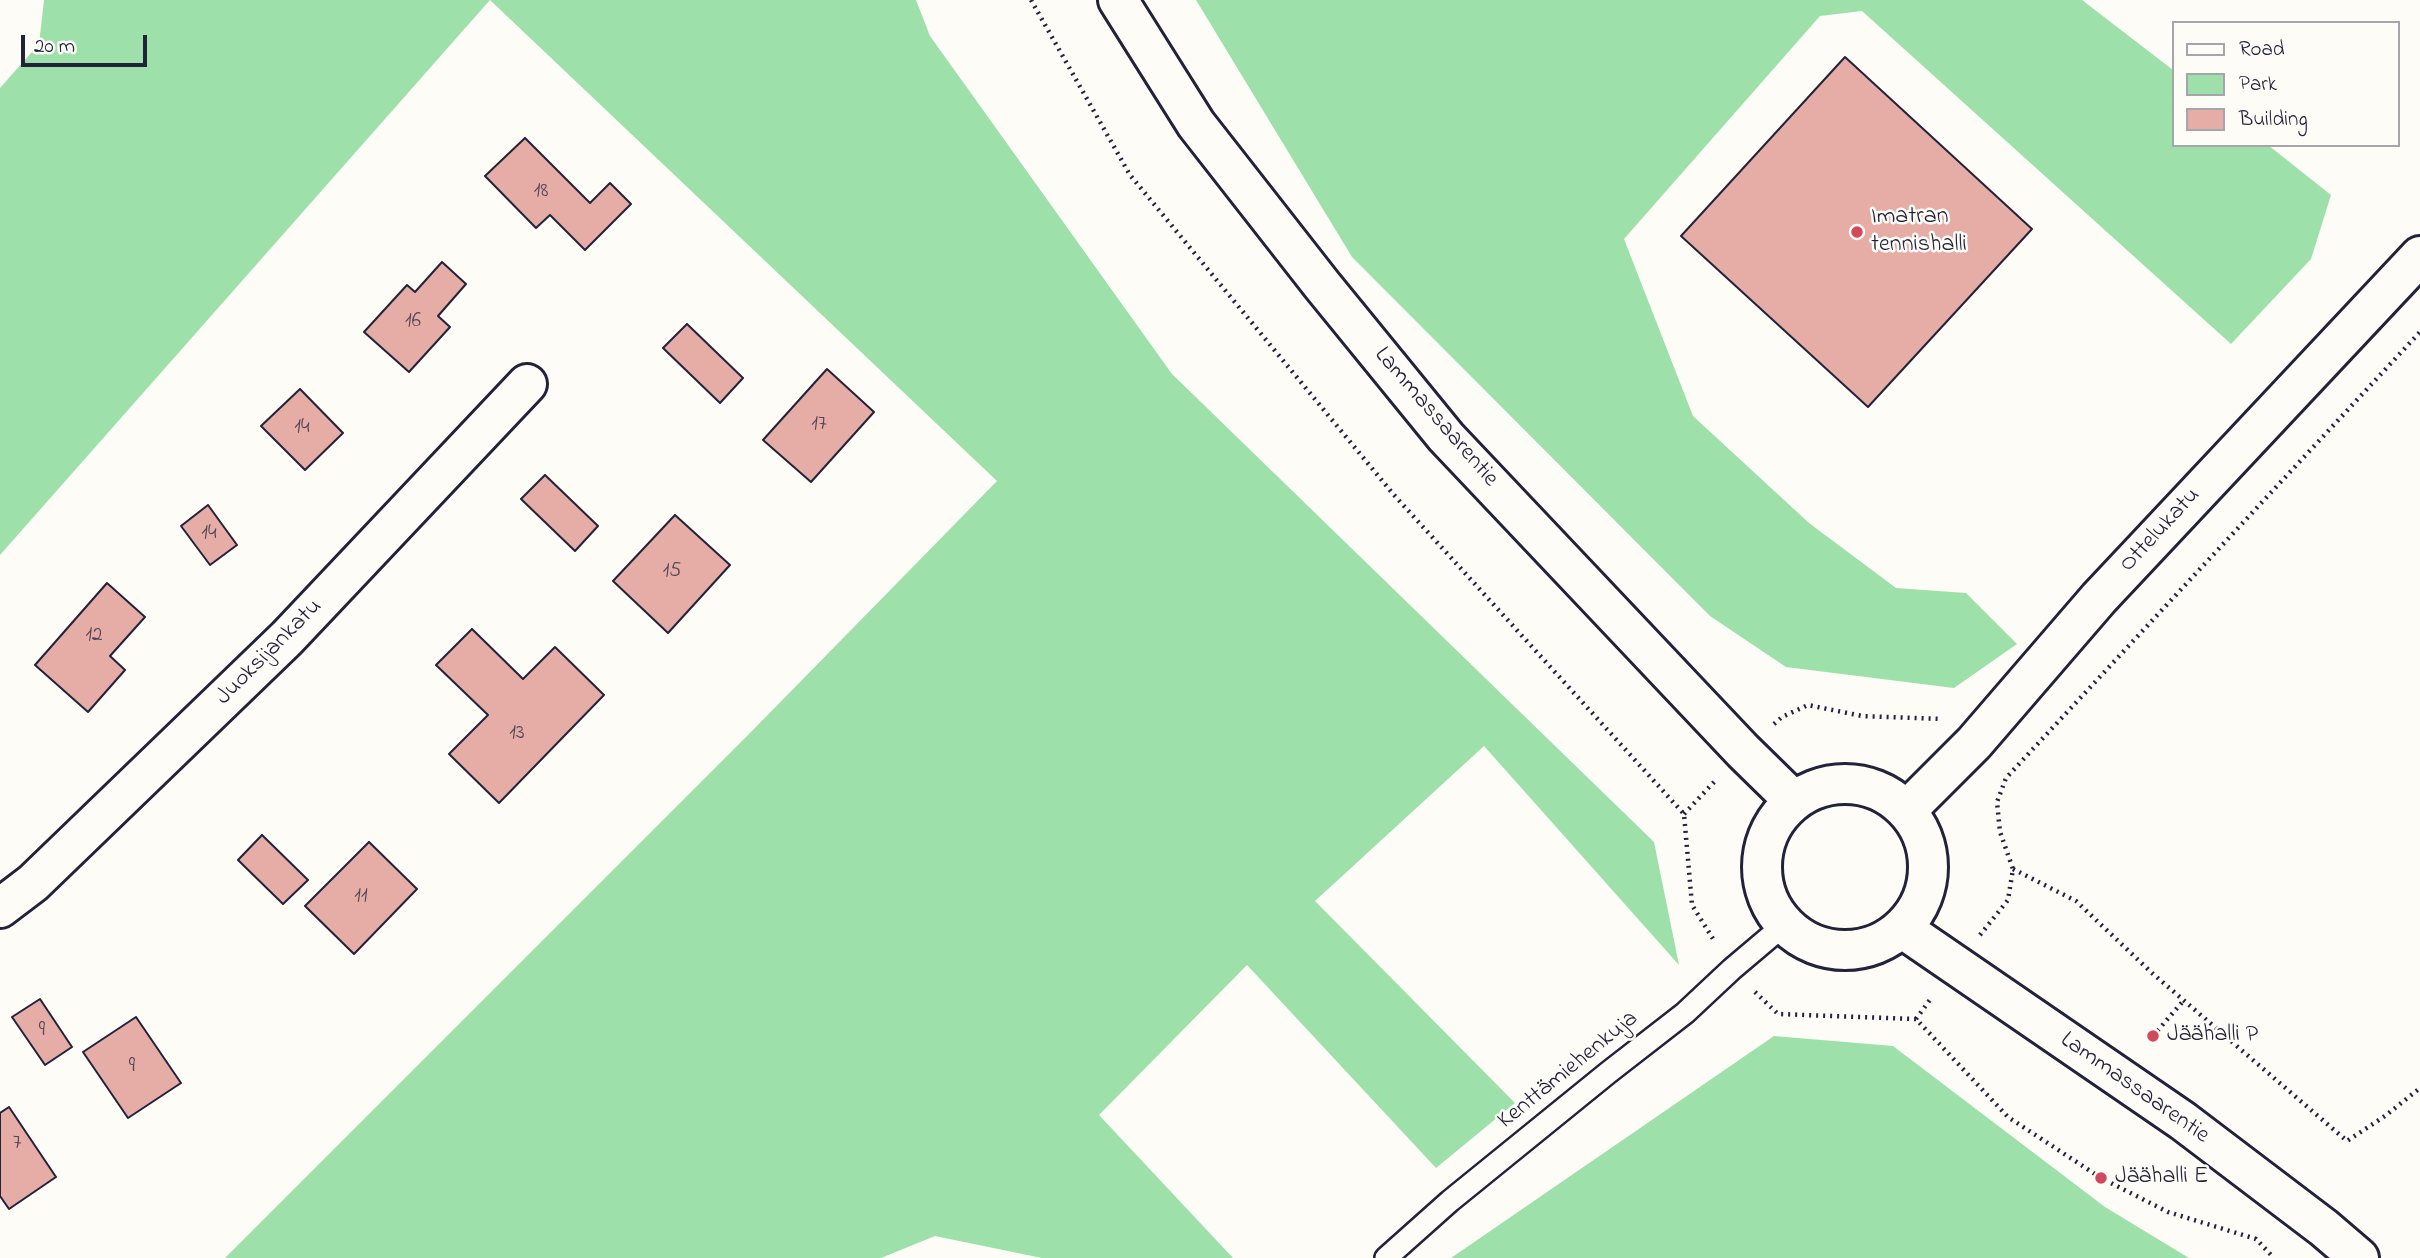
<!DOCTYPE html>
<html>
<head>
<meta charset="utf-8">
<style>
	body { margin:0 }
	#map { position:relative; width:2420px; height:1258px; overflow:hidden; background:#fdfcf7; font-family:"Indie Flower",sans-serif }
	canvas { display:block }
	.legend { position:absolute; left:2172px; top:21px; width:228px; height:126px; box-sizing:border-box; background:#fdfcf7; border:2px solid #a5a5ac; margin:0; padding:9px 12px; list-style:none; font-size:21px; color:#22223b }
	.legend li { display:flex; align-items:center; gap:14px; height:35px }
	.legend b { width:35px; border:2px solid #a5a5ac }
	.scale { position:absolute; left:21px; top:35px; width:126px; height:32px; box-sizing:border-box; border:4px solid #22223b; border-top:0; padding-left:9px; font-size:21px; line-height:24px; white-space:nowrap; color:#22223b; -webkit-text-stroke:5px #fdfcf7; paint-order:stroke }
</style>
</head>
<body>
<div id="map">
<canvas width="2420" height="1258"></canvas>
<ul class="legend">
<li><b style="height:9px;background:#fdfcf7"></b>Road</li>
<li><b style="height:19px;background:#9de0aa"></b>Park</li>
<li><b style="height:19px;background:#e6aca6"></b>Building</li>
</ul>
<div class="scale">20 m</div>
</div>
<script>
const ctx = document.querySelector('canvas').getContext('2d');
ctx.lineJoin = 'round';
function paint(path, color) { ctx.fillStyle = color; ctx.fill(path, 'evenodd'); }
const poly = rows => new Path2D(rows.map(r => 'M' + r).join(''));
function strokePath(path, color, width, dash) { ctx.strokeStyle = color; ctx.lineWidth = width; ctx.lineCap = dash ? 'butt' : 'round'; ctx.setLineDash(dash || []); ctx.stroke(path); }
function write(font, color, halo, rows, align = 'center') {
  ctx.font = font + ' "Indie Flower",sans-serif'; ctx.lineWidth = 5; ctx.setLineDash([]); ctx.textBaseline = 'middle'; ctx.strokeStyle = halo; ctx.fillStyle = color; for (const [text, x, y, turn = 0] of rows) {
    ctx.save(); ctx.translate(x, y); ctx.rotate((+turn || 0) * Math.PI / 180); ctx.textAlign = isNaN(turn) ? turn : align; if (halo) ctx.strokeText(text, 0, 0); ctx.fillText(text, 0, 0); ctx.restore();
  }
}
paint(poly([
	[44,0,916,0,930,36,1172,374,1654,842,1679,965,1484,746,1315,901,1515,1103,1436,1168,1247,965,1099,1115,1233,1258,1042,1258,935,1236,881,1258,225,1258,752,731,997,481,490,0,0,555,0,88,39,44],
	[1196,0,2082,0,2173,70,2173,145,2268,145,2331,195,2311,259,2231,344,1862,11,1820,16,1624,239,1693,416,1809,523,1896,588,1966,593,2017,644,1954,688,1786,667,1710,616,1352,257],
	[1774,1036,1893,1046,2105,1207,2189,1258,1451,1258]
]), '#9de0aa');
const building = poly([
	[1845,57,2032,229,1868,407,1681,236,1845,57],
	[525,138,590,203,610,183,631,204,585,250,550,215,536,228,485,176,525,138],
	[442,262,466,284,438,316,450,327,409,372,364,332,407,285,415,292,442,262],
	[687,324,743,378,720,403,663,348,687,324],
	[827,369,874,412,811,482,763,440,827,369],
	[300,389,343,433,305,470,261,426,300,389],
	[545,475,598,526,575,551,521,499,545,475],
	[208,505,237,545,210,565,181,526,208,505],
	[675,515,730,565,668,633,613,581,675,515],
	[107,583,145,617,110,656,125,670,88,712,35,665,107,583],
	[472,629,523,679,555,647,604,695,499,803,449,754,488,715,436,665,472,629],
	[262,835,308,880,283,904,238,860,262,835],
	[369,842,417,889,354,954,305,906,369,842],
	[40,999,72,1047,45,1065,12,1017,40,999],
	[136,1017,181,1083,128,1118,83,1052,136,1017],
	[9,1107,56,1177,9,1209,0,1196,0,1113,9,1107]
]);
paint(building, '#e6aca6');
strokePath(building, '#22223b', 2);
const lane = poly([
	[1386,1258,1450,1201,1609,1072,1685,1013,1732,969,1784,925]
]);
const street = poly([
	[1907,810,1974,743,2099,598,2420,256],
	[0,908,33,883,287,638,527,384]
]);
const secondary = poly([
	[1118,0,1196,124,1322,285,1446,437,1743,751,1794,801],
	'1762 867a83 83 0 1 1 166 0a83 83 0 1 1-166 0Z',
	[1903,929,2183,1121,2324,1228,2359,1258]
]);
strokePath(lane, '#22223b', 26);
strokePath(street, '#22223b', 44);
strokePath(secondary, '#22223b', 44);
strokePath(poly([
	[1031,0,1130,175,1394,495,1684,814,1692,905,1715,942],
	[1774,724,1782,717,1808,705,1862,716,1941,719],
	[1684,814,1715,781],
	[2013,869,2076,901,2152,973,2347,1141,2385,1116,2420,1088],
	[1980,935,2008,900,2013,869,2000,832,1997,802,2006,778,2420,332],
	[1755,992,1778,1014,1916,1019,2008,1117,2101,1178,2168,1212,2256,1239,2274,1258],
	[1916,1019,1932,997],
	[2153,1036,2184,1000]
]), '#22223b', 4.5, [2, 5]);
strokePath(lane, '#fdfcf7', 21);
strokePath(street, '#fdfcf7', 38);
strokePath(secondary, '#fdfcf7', 38);
for (const [x, y, r, color] of [
	[1857,232,7,"#d1495b"],
	[2153,1036,7,"#d1495b"],
	[2101,1178,7,"#d1495b"]
]) { const dot = new Path2D(); dot.arc(x, y, r, 0, 2 * Math.PI); ctx.fillStyle = color; ctx.fill(dot); strokePath(dot, '#fdfcf7', 2.5); }
write('21px', '#534456', null, [
	["18",541,193],
	["16",413,323],
	["17",819,426],
	["14",302,429],
	["14",209,535],
	["15",672,573],
	["12",94,637],
	["13",517,735],
	["11",361,898],
	["9",42,1032],
	["9",132,1068],
	["7",17,1145]
]);
write('24px', '#22223b', '#fdfcf7', [
	["Imatran",1871,218],
	["tennishalli",1871,246],
	["Jäähalli P",2167,1036],
	["Jäähalli E",2115,1178]
], 'left');
write('24px', '#22223b', '#fdfcf7', [
	["Lammassaarentie",1435,418,49],
	["Ottelukatu",2161,531,-47],
	["Juoksijankatu",270,653,-45],
	["Kenttämiehenkuja",1569,1071,-39],
	["Lammassaarentie",2134,1089,35]
]);
</script>
</body>
</html>
